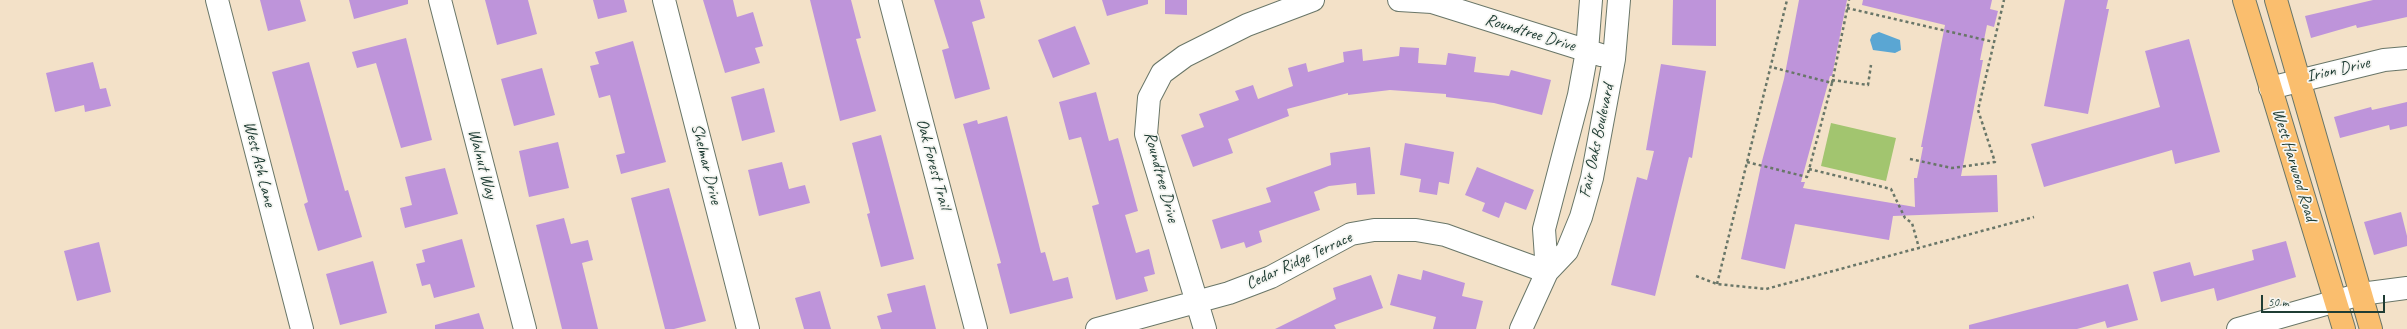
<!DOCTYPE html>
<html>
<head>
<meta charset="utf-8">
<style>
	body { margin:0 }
	#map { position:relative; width:2407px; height:329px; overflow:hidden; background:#f3e1c8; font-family:Caveat,sans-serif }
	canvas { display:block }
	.scale { position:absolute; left:2261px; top:295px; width:124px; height:18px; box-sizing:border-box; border:2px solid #1f3d34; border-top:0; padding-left:5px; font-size:12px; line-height:14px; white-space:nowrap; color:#1f3d34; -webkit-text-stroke:3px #f6f6f2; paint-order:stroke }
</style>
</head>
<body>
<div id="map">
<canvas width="2407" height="329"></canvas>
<div class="scale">50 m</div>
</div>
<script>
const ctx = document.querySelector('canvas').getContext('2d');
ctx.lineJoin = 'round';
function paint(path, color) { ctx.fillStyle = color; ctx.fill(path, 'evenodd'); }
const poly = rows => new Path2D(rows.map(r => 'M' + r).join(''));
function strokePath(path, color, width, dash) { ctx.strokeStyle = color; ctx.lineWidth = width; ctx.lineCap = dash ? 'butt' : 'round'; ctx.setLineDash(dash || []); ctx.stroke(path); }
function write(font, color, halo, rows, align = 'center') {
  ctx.font = font + ' Caveat,sans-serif'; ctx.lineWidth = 3.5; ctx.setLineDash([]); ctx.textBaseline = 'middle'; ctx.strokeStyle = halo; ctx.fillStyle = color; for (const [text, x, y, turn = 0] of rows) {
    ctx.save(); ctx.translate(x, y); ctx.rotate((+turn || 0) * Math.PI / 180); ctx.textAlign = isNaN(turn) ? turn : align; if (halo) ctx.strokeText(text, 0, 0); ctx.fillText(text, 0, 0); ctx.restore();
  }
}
paint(poly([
	[1831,123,1896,138,1886,181,1821,166]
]), '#a2c56f');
paint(poly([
	[1879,32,1900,40,1901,50,1895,53,1873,50,1870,40,1872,35]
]), '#5aa6d3');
paint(poly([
	[260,0,300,0,306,21,268,31],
	[349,0,408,0,408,4,354,19],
	[485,0,528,0,537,34,497,45],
	[593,0,624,0,627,12,598,19],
	[703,0,733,0,737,17,753,12,763,46,755,48,760,63,725,73],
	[810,0,851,0,861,38,856,39,876,111,840,121],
	[934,0,980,0,985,18,972,22,990,89,955,99,942,50,949,48],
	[1102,0,1148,0,1148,4,1107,16],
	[1165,0,1187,0,1187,15,1165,14],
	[1673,0,1716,0,1716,46,1672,45],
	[1799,0,1847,0,1832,76,1830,76,1801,182,1805,182,1803,188,1915,207,1914,178,1917,178,1923,147,1921,147,1945,25,1862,5,1863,0,1992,0,1990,9,1998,11,1994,27,1987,25,1980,60,1983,60,1961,176,1997,175,1998,212,1893,216,1889,240,1795,224,1785,269,1741,259,1762,161,1784,79],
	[2065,0,2108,0,2106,9,2109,9,2088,114,2044,106],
	[2373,0,2407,0,2407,17,2357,28,2356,25,2311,38,2305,16],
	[1075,26,1090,64,1053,78,1038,40],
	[406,38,432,140,401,148,376,63,357,68,352,52],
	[2189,39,2220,152,2175,164,2172,150,2044,187,2031,144,2160,107,2145,51],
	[633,41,666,162,621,174,616,155,625,153,610,95,599,98,590,66,599,64,595,52],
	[1400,47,1419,48,1418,63,1446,65,1448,53,1476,57,1474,72,1509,76,1511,70,1551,80,1542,115,1494,103,1446,97,1446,94,1390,90,1348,95,1348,93,1287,109,1289,116,1228,139,1233,153,1193,167,1181,135,1204,127,1199,114,1239,100,1235,91,1253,85,1258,99,1293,86,1288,68,1306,63,1308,72,1344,62,1343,52,1362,49,1363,61,1399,56],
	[93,62,100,89,106,88,111,106,85,112,84,105,55,112,46,73],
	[309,62,345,191,348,190,362,237,318,251,304,204,308,202,272,72],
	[1661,64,1706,71,1692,158,1689,157,1655,296,1611,285,1637,177,1647,180,1654,151,1646,150],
	[542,68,555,115,514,126,501,79],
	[764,88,775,132,742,141,731,97],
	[1096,92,1109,141,1118,138,1138,211,1125,215,1136,253,1149,249,1155,274,1144,277,1148,291,1116,300,1092,206,1099,204,1081,137,1069,140,1059,102],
	[2407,102,2407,126,2390,130,2389,125,2340,138,2334,117,2371,107,2372,110],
	[1007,116,1041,253,1045,252,1053,281,1068,277,1073,298,1010,314,997,264,1001,263,963,124,977,120,978,124],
	[881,135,914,259,881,267,867,214,870,213,852,143],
	[558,142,569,188,529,197,519,151],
	[1405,143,1454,152,1449,184,1439,182,1437,195,1419,192,1421,179,1400,175],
	[1370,147,1375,194,1357,195,1356,183,1329,186,1314,192,1320,210,1259,231,1262,242,1246,248,1244,242,1221,249,1212,220,1271,202,1266,188,1331,165,1330,153],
	[782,162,789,189,805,185,810,203,759,216,748,170],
	[1477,167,1534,190,1526,210,1505,202,1499,218,1482,211,1485,203,1465,195],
	[445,168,458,214,405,228,400,208,412,205,405,177],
	[669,188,706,321,674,329,665,329,631,198],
	[2401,212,2407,236,2407,246,2374,255,2364,222],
	[564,218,571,244,588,240,593,260,582,263,598,329,562,329,536,225],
	[462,239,475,287,434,298,430,284,422,286,416,264,425,262,422,250],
	[2286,241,2296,277,2217,301,2214,288,2161,302,2153,272,2190,262,2194,276,2254,260,2252,250],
	[99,242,111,292,77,301,64,251],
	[373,261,387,313,340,325,326,274],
	[1423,270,1465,283,1462,296,1483,301,1476,329,1433,329,1436,317,1390,305,1398,274,1421,280],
	[1371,275,1383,308,1334,325,1336,329,1275,329,1336,299,1333,288],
	[2128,284,2138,320,2107,328,2105,321,2077,329,1969,329,1969,325],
	[925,285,936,329,881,329,877,316,892,312,887,294],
	[820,291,831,329,804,329,795,298],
	[479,313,484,329,435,329,435,325]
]), '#be94da');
const minor = poly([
	[217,0,302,329],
	[440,0,525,329],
	[664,0,748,329],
	[890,0,976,329],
	[1399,0,1432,2,1601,55],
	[2270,88,2384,60,2407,58],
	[1547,272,1544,229,1579,95,1587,51,1591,0],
	[1097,329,1229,293,1271,277,1351,234,1374,230,1416,230,1445,235,1547,272],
	[1205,329,1146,134,1149,98,1162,73,1185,56,1247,25,1313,0],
	[1521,329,1547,272,1567,251,1581,217,1592,178,1614,59,1619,0],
	[2238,329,2361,294,2407,288]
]);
const major = poly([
	[2244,0,2344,329],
	[2276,0,2371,329]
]);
strokePath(minor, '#697668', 24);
strokePath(major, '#697668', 24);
strokePath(poly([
	[1847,8,1994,42],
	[1832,80,1868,85,1871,65],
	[1832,83,1849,0],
	[1910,159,1952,168,1995,162,1978,110,2004,0],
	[1747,162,1807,177,1832,83,1771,67],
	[1809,169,1891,189,1905,218,1912,223,1919,248],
	[1696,276,1717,284,1766,289,2034,217],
	[1717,284,1787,0]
]), '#697668', 2.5, [3, 3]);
strokePath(minor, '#fff', 22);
strokePath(major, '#fabe6e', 22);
write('17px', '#1f3d34', '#f6f6f2', [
	["Roundtree Drive",1530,33,17],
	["Irion Drive",2338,70,-13],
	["Fair Oaks Boulevard",1597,141,-78],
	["West Ash Lane",259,164,76],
	["Walnut Way",482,164,75],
	["Shelmar Drive",706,164,76],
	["Oak Forest Trail",933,164,75],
	["West Harwood Road",2294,165,73],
	["Roundtree Drive",1161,177,75],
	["Cedar Ridge Terrace",1299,261,-25]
]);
</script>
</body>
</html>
